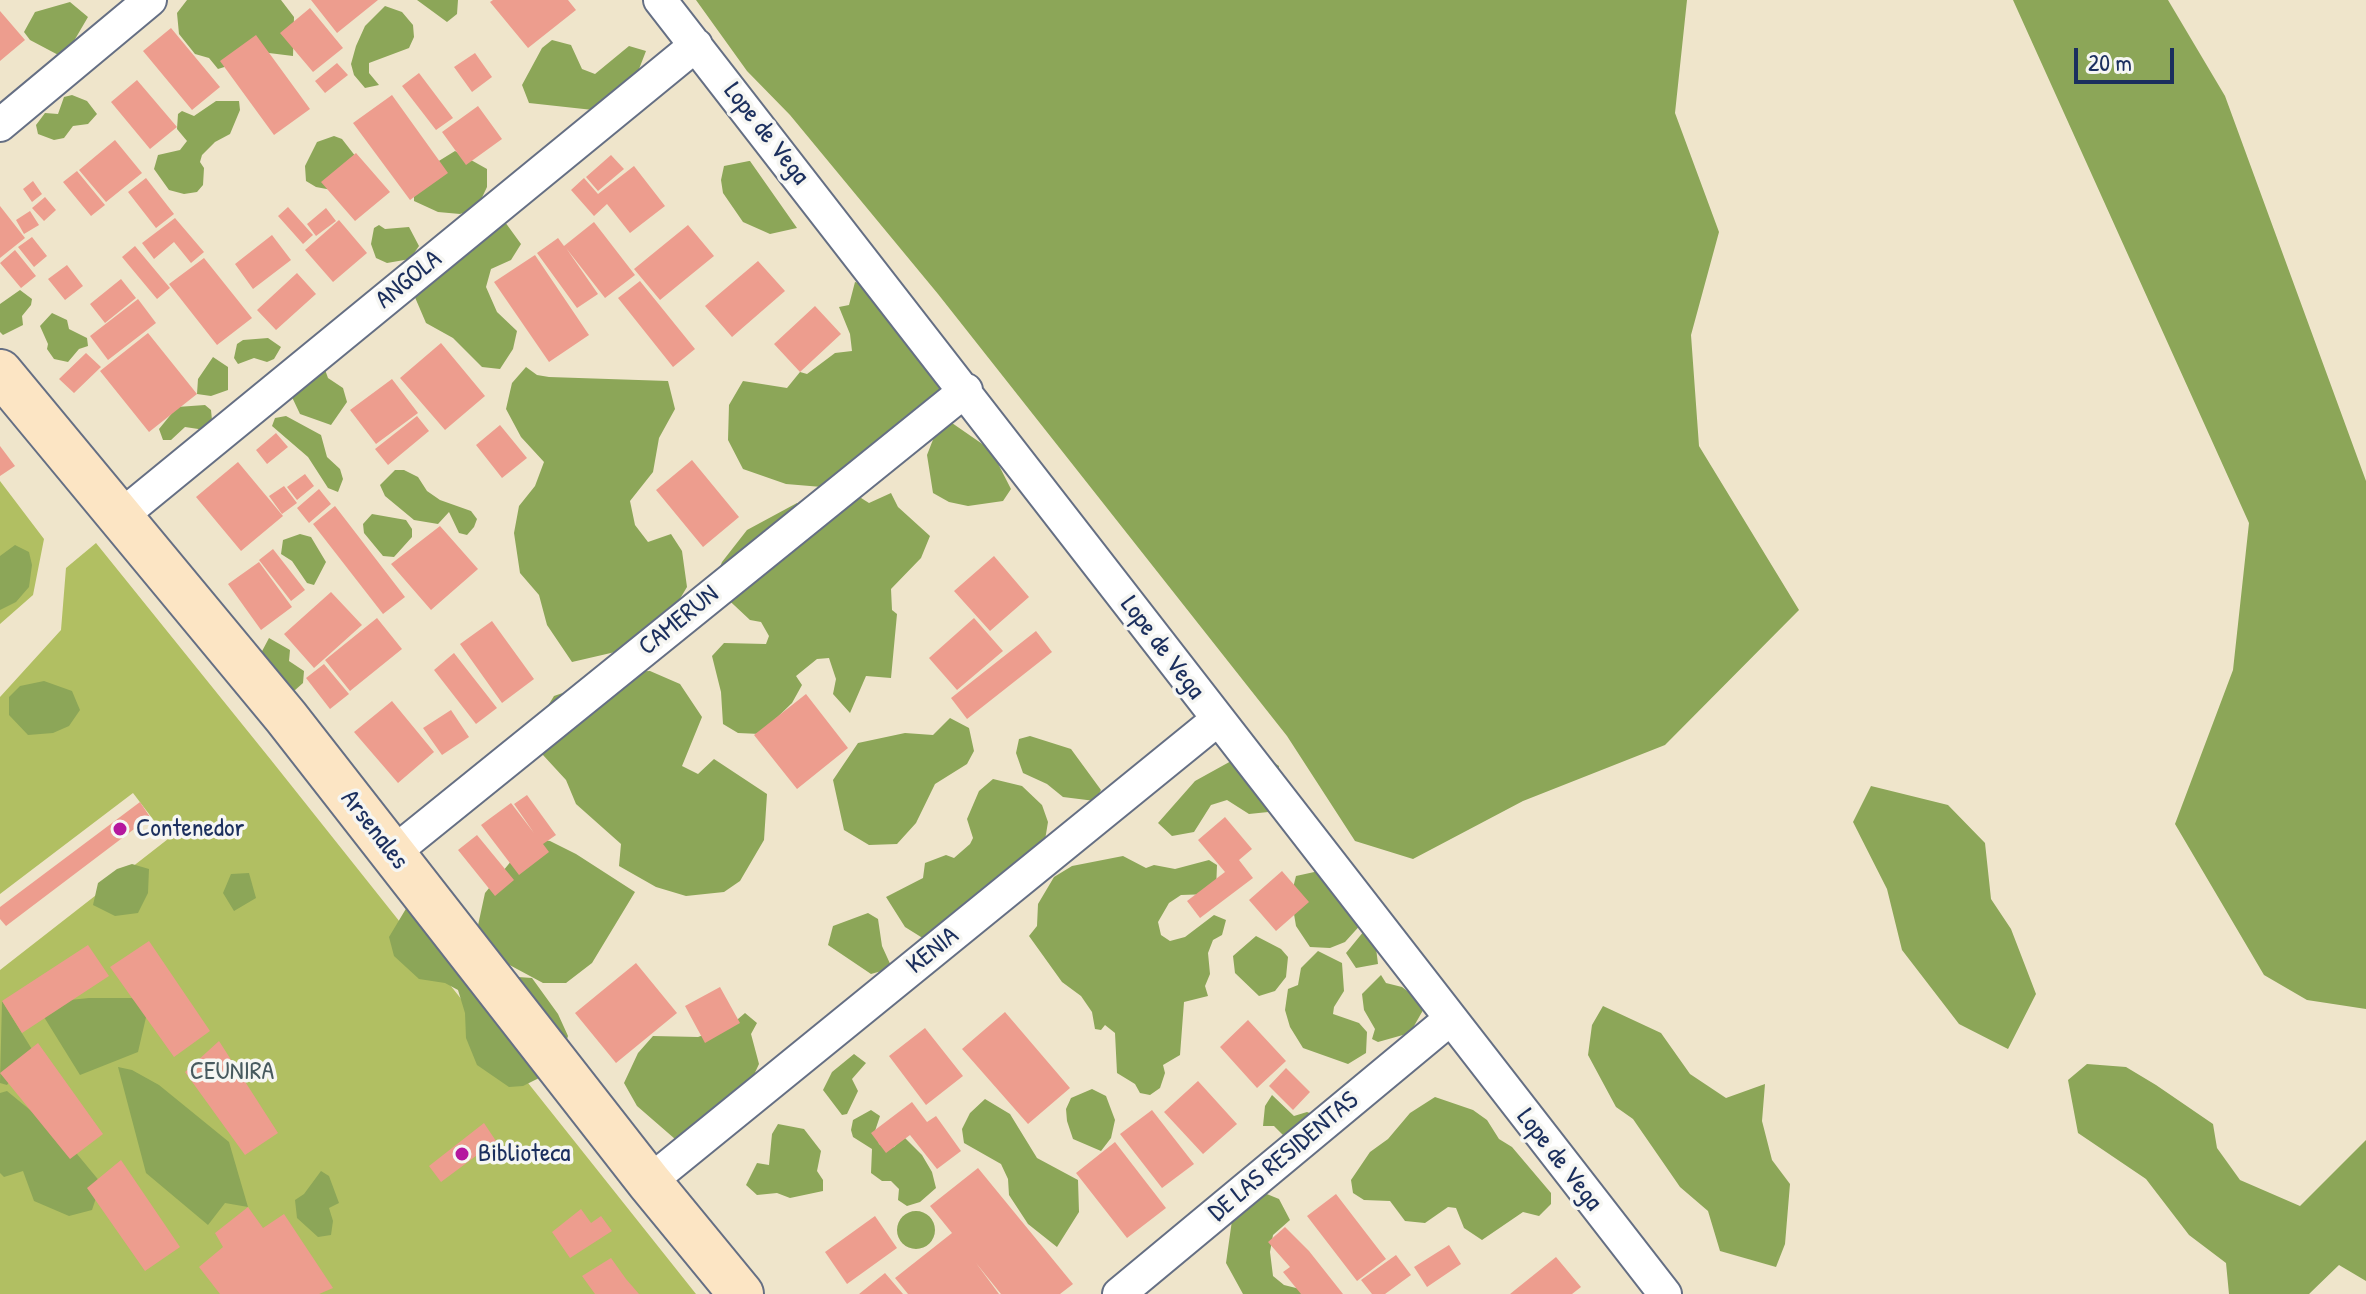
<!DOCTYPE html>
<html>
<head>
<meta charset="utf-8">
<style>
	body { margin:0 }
	#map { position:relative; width:2366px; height:1294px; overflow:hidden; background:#efe5cb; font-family:"Patrick Hand",sans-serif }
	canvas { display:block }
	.scale { position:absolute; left:2074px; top:48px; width:100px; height:36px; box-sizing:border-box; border:4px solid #1b2f5e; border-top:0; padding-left:10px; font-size:24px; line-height:28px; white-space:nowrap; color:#1b2f5e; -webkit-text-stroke:6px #f6f6f2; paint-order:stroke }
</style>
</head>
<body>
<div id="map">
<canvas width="2366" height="1294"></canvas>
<div class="scale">20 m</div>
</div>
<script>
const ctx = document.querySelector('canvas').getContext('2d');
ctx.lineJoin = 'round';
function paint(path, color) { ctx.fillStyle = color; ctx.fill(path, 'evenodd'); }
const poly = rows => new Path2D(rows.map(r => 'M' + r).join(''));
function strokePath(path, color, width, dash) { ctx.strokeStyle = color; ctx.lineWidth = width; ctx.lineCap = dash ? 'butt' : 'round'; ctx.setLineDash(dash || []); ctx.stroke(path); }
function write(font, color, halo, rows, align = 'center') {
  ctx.font = font + ' "Patrick Hand",sans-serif'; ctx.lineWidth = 7; ctx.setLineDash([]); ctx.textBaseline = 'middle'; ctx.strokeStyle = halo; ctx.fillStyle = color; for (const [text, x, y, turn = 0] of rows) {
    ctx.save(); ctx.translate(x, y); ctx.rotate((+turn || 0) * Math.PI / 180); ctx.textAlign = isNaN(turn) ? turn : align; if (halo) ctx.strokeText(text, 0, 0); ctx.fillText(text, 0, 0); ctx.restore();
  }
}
paint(poly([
	[0,481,44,539,33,595,0,624],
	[96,543,271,760,696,1294,0,1294,0,970,168,839,133,793,0,894,0,697,61,630,66,568]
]), '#b1bf62');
paint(poly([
	[187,0,281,0,294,17,293,56,269,53,218,69,209,58,195,54,179,34,177,13],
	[417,0,458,0,457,14,447,22],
	[696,0,1687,0,1675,113,1719,232,1691,335,1699,446,1799,610,1665,745,1523,801,1413,859,1355,841,1287,736,938,294,790,115,747,71],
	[2013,0,2168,0,2225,96,2366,481,2366,1009,2307,1000,2264,975,2175,824,2233,670,2249,523],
	[70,2,88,17,64,58,30,40,24,32,35,12],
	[385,6,402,12,413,25,414,37,409,48,369,63,369,73,379,85,365,88,354,75,351,64,356,46,365,26],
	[552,40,571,45,582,69,595,74,629,46,646,51,634,82,593,110,529,103,522,85,542,48],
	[72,95,87,101,97,114,88,124,73,126,64,138,54,140,38,134,36,125,45,113,58,114,64,97],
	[216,101,239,101,240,110,230,134,215,142,202,155,200,162,204,168,203,185,197,192,184,194,169,190,154,169,158,155,180,150,187,141,177,129,178,114,182,111,194,116],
	[334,136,342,139,356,157,332,190,316,187,306,181,305,166,317,142],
	[455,151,487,169,487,187,477,208,460,214,438,212,414,201,414,186,421,172],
	[749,161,750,161,797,228,770,234,743,222,723,193,721,180,724,166],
	[505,222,521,244,511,260,491,269,486,287,497,312,517,331,513,349,500,369,482,367,453,338,426,323,408,281],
	[379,225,385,229,409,227,419,246,410,259,387,263,376,258,371,244,374,228],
	[855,282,887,290,956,370,936,401,834,488,786,484,743,469,728,440,729,405,743,381,787,388,800,372,807,374,835,353,852,351,850,334,839,307,849,305],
	[20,290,32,299,31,305,22,316,23,325,3,335,0,332,0,304],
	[52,313,67,320,69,329,87,338,88,346,79,349,68,362,54,359,47,349,48,344,40,326],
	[268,338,281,347,274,359,267,362,254,358,238,364,234,358,237,344,243,340],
	[213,357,228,367,228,390,211,396,197,394,198,379],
	[323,364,328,378,343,388,347,402,331,425,300,414,291,395],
	[526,367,537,375,549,377,668,381,675,409,659,438,653,472,630,501,635,525,648,542,671,534,682,551,687,587,663,627,641,646,572,662,547,625,539,595,520,573,514,533,519,506,535,486,544,462,521,437,506,409,512,383],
	[205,405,211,410,212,420,205,430,185,427,171,440,163,440,159,429,177,407],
	[286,416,321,435,327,457,340,469,343,479,338,492,328,488,308,457,272,426,275,418],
	[952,423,991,450,1011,489,1003,501,968,506,949,502,933,493,927,455,934,437],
	[395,470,404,470,418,477,427,491,440,500,471,511,477,519,474,527,467,535,459,533,449,512,438,524,414,520,385,496,380,485],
	[850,491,869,503,891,493,898,507,930,536,921,558,891,589,892,610,897,614,891,678,866,676,850,713,833,694,836,679,829,658,817,659,796,676,802,685,792,703,760,734,738,733,723,724,721,692,712,656,724,643,766,644,769,636,761,622,750,620,719,591,715,579,722,562,747,530,797,503,810,512],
	[372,514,406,520,412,529,412,537,394,557,383,556,364,533,363,524],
	[300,534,311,537,326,562,314,585,307,583,292,561,281,554,283,540],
	[15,545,29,552,32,565,29,587,16,602,0,610,0,556],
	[269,638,290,650,289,661,304,671,303,683,294,691,260,655],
	[650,671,680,684,702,717,682,766,698,774,714,759,767,794,764,840,740,881,724,892,686,896,656,887,619,866,621,844,576,804,566,780,543,755,534,728,554,696,623,672],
	[44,681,72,691,80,710,69,726,53,733,28,735,9,715,9,697,20,686],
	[950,718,969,728,974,751,967,764,935,784,916,823,897,844,869,845,844,830,833,780,858,743,905,733,933,735],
	[1030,736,1071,749,1101,790,1095,801,1063,797,1047,784,1023,773,1016,753,1019,739],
	[1242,755,1262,755,1279,766,1278,811,1249,814,1227,800,1211,805,1194,832,1172,836,1158,823,1195,781],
	[993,779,1022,786,1042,805,1048,822,1044,846,929,942,905,927,886,897,923,878,925,863,946,855,954,858,970,844,973,838,967,819,979,791],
	[1871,786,1948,805,1985,843,1991,899,2011,929,2036,994,2008,1049,1959,1024,1902,950,1887,889,1853,822],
	[536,839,550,841,576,854,635,892,592,963,566,983,543,983,504,962,477,930,485,893,521,849],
	[1123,856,1146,868,1154,865,1175,869,1209,860,1217,865,1216,890,1211,894,1181,895,1169,903,1158,922,1161,935,1170,941,1185,937,1214,915,1226,920,1222,935,1213,940,1208,953,1210,974,1205,986,1208,996,1184,1002,1180,1055,1163,1065,1165,1073,1160,1088,1150,1095,1140,1093,1135,1084,1117,1073,1115,1033,1105,1025,1101,1030,1095,1029,1092,1012,1081,996,1062,982,1029,936,1037,926,1038,904,1054,877,1072,866],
	[132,864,149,869,148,893,138,913,115,916,93,905,98,883,117,869],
	[1328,869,1364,921,1345,942,1330,948,1310,947,1296,926,1291,896,1296,876],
	[249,873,256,898,234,911,223,893,231,874],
	[413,897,518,977,532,978,558,1014,568,1036,560,1061,549,1073,523,1086,509,1087,477,1065,466,1038,465,1013,458,990,445,983,419,979,394,956,389,937],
	[868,913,878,919,882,946,892,968,871,974,828,945,833,926],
	[1364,931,1374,932,1378,964,1356,968,1346,953],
	[1256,936,1281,949,1288,957,1286,977,1275,991,1259,996,1235,973,1233,956],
	[1318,951,1342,963,1344,991,1334,1007,1333,1014,1359,1023,1367,1032,1366,1053,1348,1064,1303,1048,1290,1027,1285,1010,1288,989,1298,985,1301,968],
	[1381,975,1386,983,1402,987,1426,1005,1410,1033,1378,1042,1372,1039,1375,1029,1364,1010,1362,994],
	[89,998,132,998,147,1013,138,1052,80,1075,44,1017,50,1002],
	[2,1001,33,1051,7,1085,0,1083],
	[1603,1006,1661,1033,1690,1074,1726,1098,1765,1084,1762,1121,1772,1160,1790,1184,1785,1244,1776,1267,1720,1251,1708,1211,1680,1187,1633,1119,1616,1107,1588,1055,1592,1025],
	[745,1013,757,1023,751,1034,759,1064,752,1079,693,1135,675,1139,637,1106,624,1083,638,1053,653,1036,698,1037,731,1025],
	[854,1054,866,1063,852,1079,858,1091,847,1114,842,1115,823,1090,832,1072],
	[2087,1064,2126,1067,2156,1085,2213,1124,2217,1148,2240,1180,2300,1206,2366,1140,2366,1281,2339,1265,2309,1294,2229,1294,2226,1263,2189,1235,2146,1179,2078,1133,2068,1080],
	[118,1067,132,1070,159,1085,229,1142,248,1207,225,1203,208,1225,146,1173],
	[1092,1089,1106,1096,1115,1120,1111,1138,1101,1151,1073,1139,1067,1121,1066,1109,1071,1098],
	[7,1091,63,1137,101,1183,92,1210,69,1216,34,1201,23,1171,4,1177,0,1173,0,1093],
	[1272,1095,1294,1116,1307,1112,1315,1115,1287,1139,1274,1126,1263,1126,1265,1106],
	[1435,1097,1473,1110,1487,1120,1499,1139,1512,1147,1551,1193,1551,1204,1539,1216,1523,1212,1482,1240,1464,1228,1456,1208,1448,1207,1425,1223,1405,1221,1390,1201,1364,1200,1353,1193,1351,1180,1370,1152,1388,1139,1410,1113],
	[985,1099,1010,1114,1037,1158,1078,1180,1079,1212,1057,1247,1028,1224,1009,1195,1008,1179,1001,1164,964,1143,962,1129,970,1113],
	[871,1110,880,1116,875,1131,879,1144,886,1149,894,1147,904,1137,922,1155,932,1172,936,1188,920,1202,907,1206,898,1200,899,1189,891,1181,882,1181,871,1173,872,1149,853,1137,851,1130,853,1120],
	[778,1124,804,1129,821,1151,817,1171,823,1180,823,1191,790,1198,777,1193,757,1195,746,1185,757,1163,769,1165,772,1134],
	[321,1171,329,1176,339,1203,329,1208,333,1221,331,1235,318,1237,297,1218,295,1200,304,1194],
	[1257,1190,1279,1199,1290,1220,1273,1235,1270,1252,1273,1276,1284,1285,1320,1294,1243,1294,1226,1263,1233,1213],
	'897 1230a19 19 0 1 1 38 0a19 19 0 1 1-38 0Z'
]), '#8ca658');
paint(poly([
	[311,0,378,0,337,33],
	[493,0,568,0,576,10,528,48,490,2],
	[310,8,343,48,313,72,280,33],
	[0,11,25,40,0,61],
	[171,28,220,87,192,110,143,51],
	[256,35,310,109,274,135,220,61],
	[475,53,492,77,472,92,454,67],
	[337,63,348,75,325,93,315,81],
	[419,73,453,118,436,130,402,86],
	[137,80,177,127,150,149,111,102],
	[392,95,448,173,410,200,353,123],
	[478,106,502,139,466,165,442,132],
	[115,140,142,173,106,202,79,170],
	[356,153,390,192,355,221,321,182],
	[611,155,624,169,598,191,586,177],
	[634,166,665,206,630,233,607,204,594,216,571,190,584,178,598,194],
	[77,171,105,205,91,216,63,182],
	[146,178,174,214,156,228,128,192],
	[33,181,42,194,32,202,23,189],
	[45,197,56,210,44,221,32,208],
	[0,206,25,238,0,258],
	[288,207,313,235,303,244,278,216],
	[326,208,336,221,316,236,307,224],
	[30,211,39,225,24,234,16,220],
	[175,218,204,252,191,263,174,242,154,259,142,243],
	[339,220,367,253,333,282,305,250],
	[594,222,635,275,605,298,566,248,598,294,577,308,537,253,558,238,564,246],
	[688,225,714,256,660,300,634,269],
	[272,235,291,260,253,289,235,264],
	[32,237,47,256,34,267,18,247],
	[135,246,170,288,157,299,122,257],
	[15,250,36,276,21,288,0,263],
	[535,255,589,335,549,362,494,282],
	[204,258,252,318,217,345,169,284],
	[758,261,785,291,732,337,705,306],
	[67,265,83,286,65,300,48,279],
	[297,273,316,294,276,330,257,310],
	[121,279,136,298,105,323,90,304],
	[640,281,695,349,673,367,618,298],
	[138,299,156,323,108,360,90,336],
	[815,306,841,334,800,372,774,344],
	[148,333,197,394,149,432,100,371],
	[441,343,485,396,445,430,400,378],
	[86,353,101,367,74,393,59,379],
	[392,379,418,413,376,444,350,410],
	[417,416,429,431,388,465,375,449],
	[500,425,527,458,502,478,476,445],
	[276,433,288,447,267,464,256,450],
	[0,446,15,466,0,476],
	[692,460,739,517,703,547,656,490],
	[238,462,283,516,241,551,196,497],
	[305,474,314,486,297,500,287,487],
	[284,486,297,503,282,514,269,496],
	[319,489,331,504,309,523,297,508],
	[335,506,405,597,383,614,313,524],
	[440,526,478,569,431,610,391,564],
	[273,549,305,590,291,601,259,560],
	[994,556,1029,597,990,631,954,591],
	[259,562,292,607,261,630,228,584],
	[331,592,362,625,314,668,284,634],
	[377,618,402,649,350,691,325,660],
	[974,618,1003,651,957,690,929,658],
	[492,621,534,679,502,703,460,644],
	[1036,631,1052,652,967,719,951,698],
	[454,653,497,708,476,724,434,670],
	[324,664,349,694,330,709,306,678],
	[806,694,848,748,797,789,754,735],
	[392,701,434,752,398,783,354,732],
	[451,710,469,737,442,755,423,728],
	[527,795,556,835,543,844,549,852,519,875,481,825,511,803,534,833,514,804],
	[140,802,150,817,6,926,0,919,0,907],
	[1225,817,1252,849,1239,860,1253,878,1200,918,1187,901,1225,872,1198,840],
	[477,835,514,880,495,896,458,850],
	[1282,871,1309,902,1276,931,1249,900],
	[149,941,210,1031,174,1057,110,967],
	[88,945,109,976,22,1033,2,1001],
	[636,963,677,1013,616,1063,575,1013],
	[720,987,740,1023,705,1043,685,1006],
	[1005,1012,1070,1088,1028,1124,962,1049],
	[1248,1020,1286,1061,1257,1088,1220,1047],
	[925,1028,963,1076,926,1105,889,1056],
	[219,1041,278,1133,245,1155,185,1072],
	[38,1043,103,1134,70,1159,0,1073],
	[1286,1068,1310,1092,1293,1110,1269,1086],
	[1198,1081,1237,1124,1203,1154,1164,1112],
	[912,1102,927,1122,936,1116,961,1151,937,1169,910,1135,886,1153,871,1133],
	[1152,1110,1194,1164,1162,1188,1120,1134],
	[484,1123,496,1141,441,1182,429,1166],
	[1115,1142,1166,1208,1127,1238,1076,1173],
	[121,1160,180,1247,145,1271,87,1188],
	[978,1168,1073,1284,1060,1294,1001,1294,976,1263,999,1294,908,1294,895,1278,952,1233,930,1206],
	[1336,1194,1386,1259,1357,1281,1307,1216],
	[248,1207,263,1228,284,1214,333,1288,319,1294,220,1294,199,1267,223,1247,215,1233],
	[581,1209,591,1223,601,1216,612,1231,570,1258,552,1232],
	[875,1216,897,1248,847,1284,825,1252],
	[1285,1227,1309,1251,1343,1294,1301,1294,1283,1272,1290,1267,1268,1242],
	[1449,1245,1461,1264,1427,1287,1414,1267],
	[1396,1255,1411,1275,1385,1294,1372,1294,1361,1280],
	[1556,1257,1581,1287,1572,1294,1510,1294],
	[611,1258,626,1279,639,1294,595,1294,582,1276],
	[885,1273,903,1294,859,1294]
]), '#ed9d8e');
const street = poly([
	[660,0,1665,1294],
	[0,125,150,0],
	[121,516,696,45],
	[393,853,966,390],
	[649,1182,1217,720],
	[1119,1294,1449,1020]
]);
const secondary = poly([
	[0,372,286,717,649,1182,741,1294]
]);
strokePath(street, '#656f84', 36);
strokePath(secondary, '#656f84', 48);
strokePath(street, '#fff', 32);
strokePath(secondary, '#fce5c4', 44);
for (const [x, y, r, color] of [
	[120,829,8,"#b5179e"],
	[462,1154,8,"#b5179e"]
]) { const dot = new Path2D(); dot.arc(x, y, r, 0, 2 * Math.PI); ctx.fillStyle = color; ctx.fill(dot); strokePath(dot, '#f6f6f2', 3); }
write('26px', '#1b2f5e', '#f6f6f2', [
	["Lope de Vega",766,134,52],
	["ANGOLA",409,280,-39],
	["CAMERUN",679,621,-39],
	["Lope de Vega",1162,648,53],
	["Arsenales",374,830,52],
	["KENIA",933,951,-39],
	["DE LAS RESIDENTAS",1284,1157,-40],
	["Lope de Vega",1559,1160,52]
]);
write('26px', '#1b2f5e', '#f6f6f2', [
	["Contenedor",136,829],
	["Biblioteca",478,1154]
], 'left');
write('26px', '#485a5f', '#f6f6f2', [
	["CEUNIRA",232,1072]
]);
</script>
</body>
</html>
